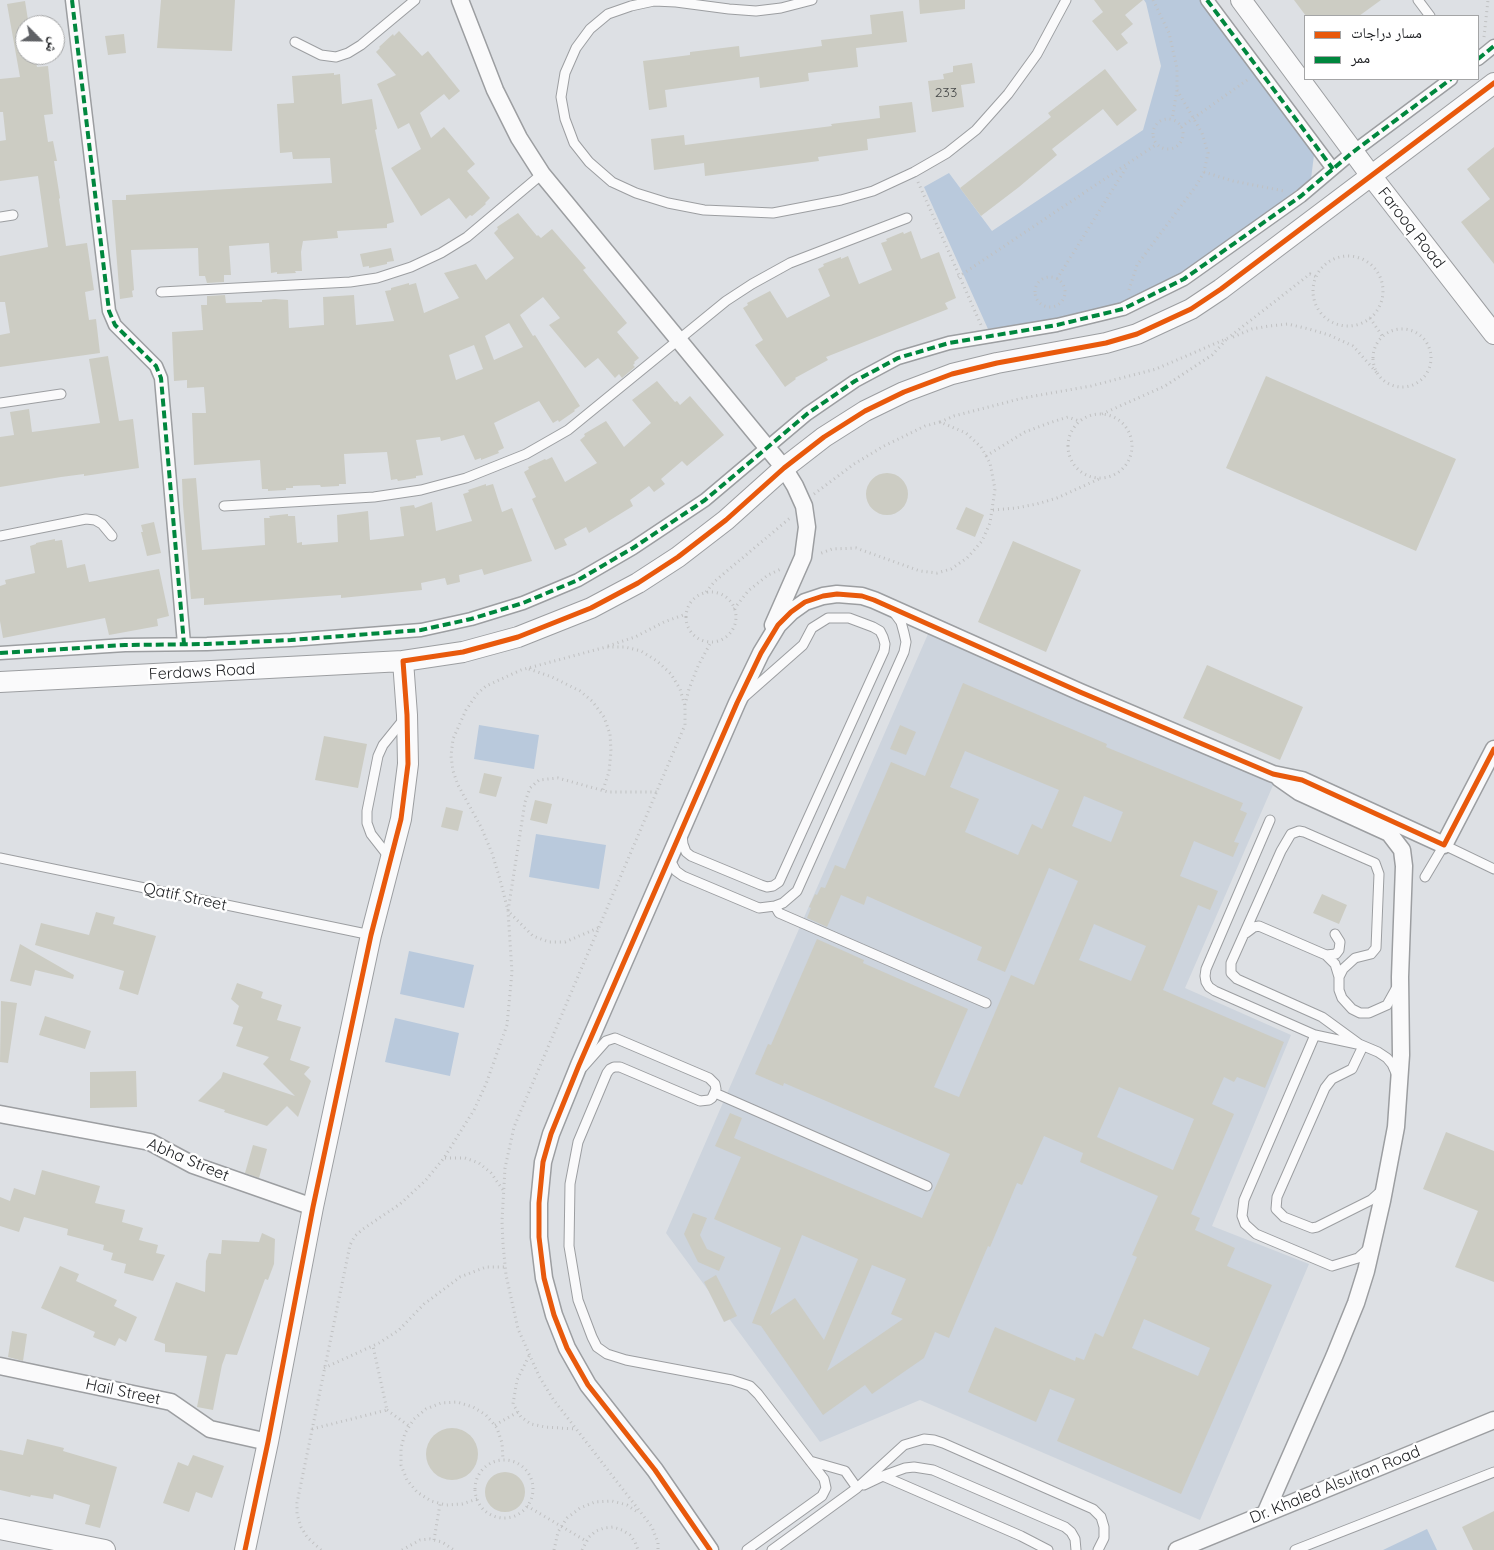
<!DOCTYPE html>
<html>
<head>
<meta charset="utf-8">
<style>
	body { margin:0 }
	#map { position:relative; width:1494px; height:1550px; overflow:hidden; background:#dde0e4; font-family:Quicksand,"Noto Naskh Arabic",sans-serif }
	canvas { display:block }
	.legend { position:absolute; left:1304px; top:15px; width:175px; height:65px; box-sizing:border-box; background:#fff; border:1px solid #a4a5a6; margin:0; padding:6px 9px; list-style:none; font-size:15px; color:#1b1d20 }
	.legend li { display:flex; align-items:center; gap:10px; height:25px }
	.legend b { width:25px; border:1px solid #a4a5a6 }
	.north { position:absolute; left:15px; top:15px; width:50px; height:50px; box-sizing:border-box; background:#fff; border:1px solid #a4a5a6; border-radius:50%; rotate:113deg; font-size:14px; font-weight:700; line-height:20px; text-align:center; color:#1b1d20 }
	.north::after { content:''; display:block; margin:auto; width:18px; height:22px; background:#5f6165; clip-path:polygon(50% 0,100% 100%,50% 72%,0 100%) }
</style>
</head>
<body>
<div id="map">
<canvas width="1494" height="1550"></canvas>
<ul class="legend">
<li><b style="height:6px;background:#e8590c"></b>مسار دراجات</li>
<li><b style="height:6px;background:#00873e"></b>ممر</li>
</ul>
<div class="north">ش</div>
</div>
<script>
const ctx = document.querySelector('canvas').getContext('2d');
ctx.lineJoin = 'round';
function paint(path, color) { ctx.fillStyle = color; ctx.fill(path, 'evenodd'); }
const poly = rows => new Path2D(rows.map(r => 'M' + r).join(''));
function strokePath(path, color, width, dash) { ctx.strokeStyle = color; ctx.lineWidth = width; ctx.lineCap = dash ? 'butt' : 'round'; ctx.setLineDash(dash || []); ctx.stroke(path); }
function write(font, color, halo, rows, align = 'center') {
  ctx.font = font + ' Quicksand,sans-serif'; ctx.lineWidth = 5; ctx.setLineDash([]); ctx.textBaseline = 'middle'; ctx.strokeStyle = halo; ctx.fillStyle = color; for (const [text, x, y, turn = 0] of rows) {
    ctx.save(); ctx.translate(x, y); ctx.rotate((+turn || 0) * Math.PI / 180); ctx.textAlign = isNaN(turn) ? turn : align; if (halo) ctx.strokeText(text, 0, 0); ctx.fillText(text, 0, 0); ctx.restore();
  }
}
paint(poly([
	[928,634,1274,783,1185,988,1291,1035,1212,1226,1309,1264,1200,1520,920,1400,820,1442,666,1233]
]), '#cdd4dd');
paint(poly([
	[1144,0,1201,0,1314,155,1311,179,1202,262,1144,295,1114,305,1060,318,988,329,924,187,949,173,992,231,1143,130,1161,66,1146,3],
	[479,725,539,735,534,769,474,759],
	[536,834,606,845,599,889,529,877],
	[409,951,474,965,464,1008,400,994],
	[395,1018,459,1033,450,1076,385,1062],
	[1427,1529,1437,1550,1383,1550]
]), '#b9c9dc');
paint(poly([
	[161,0,235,0,232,51,157,48],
	[919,0,965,0,965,9,920,14],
	[1094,0,1143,0,1125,15,1133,24,1121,34,1128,43,1117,51,1092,21,1103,12],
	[1294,0,1381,0,1359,16,1306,16],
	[25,1,28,20,25,21,25,55,35,55,37,67,48,66,53,114,44,115,48,142,53,141,57,161,54,161,60,198,59,199,66,246,87,243,94,290,85,292,89,320,96,319,100,353,0,367,0,335,10,333,5,302,0,302,0,256,48,247,38,176,0,181,0,141,6,140,3,112,0,112,0,79,20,77,7,4],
	[903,11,907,42,856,48,858,67,808,73,809,81,760,88,759,77,665,90,667,107,649,110,643,61,690,55,690,52,739,46,740,57,822,46,821,40,872,34,870,15],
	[399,31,422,56,428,51,460,91,449,100,444,94,420,113,431,138,444,127,475,164,467,171,490,198,485,203,486,204,472,216,470,215,466,219,449,198,421,216,391,168,421,149,409,123,398,129,377,84,396,75,376,52,380,48,379,47,393,34,394,36],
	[124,34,126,53,108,55,105,36],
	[972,63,975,83,961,85,964,107,932,112,928,81,944,79,943,74,953,72,953,66],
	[1105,69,1137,110,1117,126,1103,109,1052,149,1057,155,1019,187,981,216,960,188,1051,117,1048,113],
	[334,73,334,75,340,74,342,104,372,99,377,129,375,130,394,222,387,224,387,228,337,231,338,238,303,241,301,252,302,271,295,271,296,273,277,274,277,272,271,273,269,243,229,246,231,275,224,275,224,282,207,283,205,276,199,276,198,248,131,250,134,290,132,291,133,297,120,299,112,200,126,200,126,195,332,183,330,158,293,159,292,152,280,153,277,104,294,103,292,76],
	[912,102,916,132,867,139,868,150,818,157,819,161,705,176,704,163,654,170,651,139,684,135,685,145,832,126,831,124,880,118,879,106],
	[1494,147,1494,264,1461,222,1490,199,1467,169],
	[518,213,537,236,538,235,541,238,552,229,586,268,583,270,627,323,617,332,639,358,634,362,635,363,633,365,635,367,622,378,619,374,615,378,598,358,585,368,549,325,560,318,543,297,520,315,533,336,535,335,580,406,574,410,575,411,559,422,558,420,553,423,539,401,494,423,504,448,498,451,499,453,481,460,481,458,475,460,464,435,441,441,440,437,416,440,423,475,416,476,416,478,398,481,397,479,391,480,387,452,344,454,346,484,339,484,339,486,321,487,320,485,293,486,293,488,286,488,286,490,268,491,268,489,262,489,260,460,194,465,192,413,206,413,204,387,187,388,187,380,174,381,172,332,203,330,201,305,207,305,207,296,225,295,226,303,256,302,262,302,262,300,275,299,288,300,289,328,324,325,323,297,354,295,356,325,394,321,385,291,391,290,391,288,409,283,409,285,416,283,424,313,459,298,444,273,476,264,486,280,514,258,494,233,498,229,497,227],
	[509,323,523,347,494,360,485,336],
	[474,345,483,369,456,380,449,355],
	[911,231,921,259,939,252,956,298,945,303,948,309,826,357,828,360,795,378,796,379,785,387,755,345,763,340,743,308,748,305,747,303,770,291,787,318,830,296,818,269,824,266,823,264,841,257,841,259,848,256,859,284,892,270,881,243,887,241,886,239,903,232,904,234],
	[391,248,394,261,387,262,387,264,369,268,369,266,363,267,360,254],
	[108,356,119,421,133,419,139,468,84,476,84,474,61,477,0,487,0,437,14,435,10,412,29,409,32,432,100,423,89,359],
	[1266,376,1456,459,1416,551,1226,468],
	[657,381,675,402,677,401,680,405,690,396,724,435,687,466,682,461,661,479,665,484,654,492,649,486,630,500,633,506,589,533,586,527,564,539,567,545,555,550,532,499,536,497,524,472,529,469,528,467,545,459,546,460,552,457,565,482,597,463,580,440,585,436,584,434,606,421,624,447,651,423,632,400],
	'866 494a21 21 0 1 1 42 0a21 21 0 1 1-42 0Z',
	[196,478,202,550,265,545,264,518,270,518,269,516,288,514,288,516,295,516,297,543,302,542,302,545,338,542,337,515,368,511,370,540,404,536,400,507,414,505,415,508,432,502,436,531,472,521,463,494,469,492,468,490,486,484,486,486,493,484,502,512,512,508,532,561,484,575,482,569,459,575,460,582,447,585,445,578,421,583,422,590,341,598,341,595,204,605,204,598,191,599,183,505,182,479],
	[966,507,984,515,975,537,956,529],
	[154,522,161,553,147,556,141,532,143,532,141,525],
	[55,539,55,541,62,540,67,568,85,564,89,582,159,569,169,616,157,619,158,626,109,635,105,618,3,638,0,621,0,586,6,584,5,580,35,573,30,546,36,544,36,543],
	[1013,541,1081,570,1046,652,978,622],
	[1207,665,1303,707,1280,760,1183,718],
	[963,683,1107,744,1106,747,1243,803,1240,810,1247,813,1234,842,1239,843,1233,857,1194,841,1180,876,1218,891,1210,910,1198,905,1163,990,1284,1042,1265,1088,1237,1077,1234,1082,1224,1077,1212,1104,1234,1114,1191,1214,1200,1218,1195,1230,1235,1248,1227,1266,1272,1285,1181,1494,1057,1441,1075,1399,1050,1389,1036,1422,968,1392,995,1327,1075,1361,1076,1357,1084,1360,1095,1333,1103,1337,1137,1257,1132,1255,1158,1196,1080,1162,1083,1153,1044,1136,1022,1185,1017,1183,990,1247,988,1246,949,1338,935,1332,924,1358,872,1394,865,1385,823,1415,761,1326,752,1323,781,1248,714,1219,741,1157,715,1146,730,1113,742,1118,734,1138,922,1218,950,1154,784,1083,783,1086,755,1074,768,1044,771,1045,817,939,864,960,863,963,968,1009,934,1087,959,1097,1011,975,1034,985,1078,881,1049,868,1005,972,977,960,982,947,867,896,864,905,841,895,827,927,807,918,811,908,809,907,815,894,817,895,821,887,825,888,835,865,845,869,891,762,925,776],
	[965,751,1059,790,1042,829,1032,824,1018,855,965,832,979,799,950,787],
	[1084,796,1123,812,1111,842,1072,826],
	[1094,924,1146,946,1131,981,1079,960],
	[1119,1087,1194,1119,1173,1170,1097,1137],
	[802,1235,858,1259,824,1340,795,1298,770,1315],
	[872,1265,906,1279,891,1314,903,1319,827,1371],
	[1144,1319,1210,1348,1198,1376,1132,1348],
	[900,725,916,732,906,755,890,749],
	[324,736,367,744,358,788,315,780],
	[484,773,502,777,496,797,479,793],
	[535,800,552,804,547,824,530,820],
	[446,807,463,811,458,831,441,827],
	[1322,894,1347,905,1339,924,1313,913],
	[96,912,115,917,113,924,156,936,138,995,119,989,124,971,35,945,41,923,89,935],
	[20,944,74,975,73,979,35,970,31,986,10,981],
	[237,983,263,992,261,998,282,1005,277,1020,301,1027,290,1060,310,1067,304,1074,311,1081,298,1117,287,1106,267,1126,224,1112,225,1110,198,1101,221,1078,223,1072,295,1096,263,1064,269,1057,236,1046,243,1027,233,1024,239,1006,231,999],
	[1,1001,17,1003,8,1063,0,1062],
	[45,1016,91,1031,85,1049,39,1035],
	[136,1071,137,1107,90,1108,90,1072],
	[1446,1132,1494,1151,1494,1282,1455,1267,1478,1211,1423,1189],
	[253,1145,267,1149,259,1178,245,1173],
	[42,1170,100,1186,95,1203,125,1210,122,1222,143,1228,139,1240,158,1245,156,1253,165,1255,153,1281,124,1273,126,1264,111,1260,113,1253,103,1250,104,1245,67,1235,68,1229,24,1217,19,1232,0,1226,0,1197,10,1201,14,1188,35,1195],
	[693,1213,707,1218,700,1235,707,1249,725,1257,719,1271,698,1262,684,1234],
	[262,1233,275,1239,274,1264,268,1280,265,1279,237,1355,226,1354,222,1365,213,1410,197,1407,207,1356,165,1352,165,1344,154,1340,176,1282,205,1292,206,1261,209,1253,221,1254,222,1240,259,1242],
	[60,1266,79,1274,76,1281,117,1300,114,1306,137,1317,126,1342,119,1338,115,1346,93,1337,95,1332,41,1308],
	[716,1275,737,1316,724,1322,704,1282],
	[12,1331,27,1334,23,1361,8,1357],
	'426 1454a26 26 0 1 1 52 0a26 26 0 1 1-52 0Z',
	[27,1439,64,1448,63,1451,117,1467,100,1528,85,1524,90,1505,54,1494,53,1499,31,1495,30,1497,0,1490,0,1450,23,1455],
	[193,1455,224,1466,212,1498,196,1492,189,1512,163,1503,178,1462,188,1466],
	'485 1492a20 20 0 1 1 40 0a20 20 0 1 1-40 0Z',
	[1494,1511,1494,1550,1473,1550,1462,1527]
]), '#ccccc3');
const service = poly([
	[812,0,781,8,756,11,729,9,676,2,654,1,631,6,608,14,590,29,576,48,565,73,561,97,565,119,574,143,589,162,612,182,636,193,668,203,704,210,773,213,841,200,873,191,914,172,947,153,976,130,1008,94,1037,54,1066,0],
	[1418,0,1430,16],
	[295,42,321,55,336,57,348,53,361,45,415,0],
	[0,217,13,215],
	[161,292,350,282,377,278,411,267,441,253,467,237,542,174],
	[0,403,61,394],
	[224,506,374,497,421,490,466,478,526,454,568,430,726,301,752,284,790,263,907,218],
	[0,536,86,519,95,520,102,524,112,536],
	[1270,820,1206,969,1205,976,1206,982,1209,987,1215,991,1315,1035],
	[682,835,683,844,686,852,691,856,761,885,767,887,773,886,779,882,884,651,885,644,883,637,880,631,873,627,849,618,828,618,812,628,803,645,744,697],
	[389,857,371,834,367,823,367,811,378,756,383,745,404,719],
	[0,858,371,935],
	[672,859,671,862,676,871,683,876,759,908,775,906,783,903,797,891,904,652,906,642,904,633,901,622,893,611],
	[1425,877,1444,845,1494,869],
	[775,906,779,913,986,1003],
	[1246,933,1254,927,1259,926,1326,955,1335,964,1339,977],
	[1326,955,1336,954,1339,950,1340,942,1335,934],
	[1357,1044,1315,1035,1244,1200,1242,1216,1245,1224,1256,1234,1332,1266,1358,1258,1369,1248],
	[1363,1046,1352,1069,1332,1079,1325,1088,1277,1197,1276,1209,1284,1217,1312,1228,1317,1227,1371,1200,1381,1191],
	[583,1067,606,1041,615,1038,709,1078,715,1084,716,1089,712,1098,709,1100,700,1101,620,1067,614,1067,610,1069,607,1073,578,1142,570,1184,569,1246,578,1300,592,1337,597,1347,607,1354,626,1360,732,1380,750,1386,758,1394,824,1479,826,1488,822,1496,747,1550],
	[1396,1073,1392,1064,1387,1058,1378,1052,1359,1044,1322,1017,1237,979,1231,973,1231,963,1281,851,1291,834,1299,831,1304,832,1375,863,1379,874,1376,948,1371,954,1355,958,1343,969,1339,977,1339,990,1342,998,1352,1009,1360,1013,1369,1013,1387,1005,1397,987],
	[715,1093,927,1186],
	[810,1461,845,1471,857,1488],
	[883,1476,1021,1536,1048,1550],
	[864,1485,883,1476,905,1468,914,1467,933,1470,1065,1527,1071,1532,1075,1539,1076,1550],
	[772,1550,857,1488,904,1445,924,1439,934,1440,943,1443,1093,1509,1101,1517,1104,1527,1104,1538,1098,1550],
	[1295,1550,1494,1472]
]);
const pedestrian = poly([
	[72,0,109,311,115,325,156,366,161,378,184,644],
	[1207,0,1333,169],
	[1478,59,1494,46],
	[0,653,125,645,207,644,291,640,421,630,471,619,523,603,578,580,633,548,705,500,807,414,855,381,898,358,949,343,1057,325,1123,309,1184,279,1301,196,1353,152,1451,79]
]);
const minor = poly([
	[460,0,495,90,519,138,542,174,784,468,795,486,804,506,807,527,803,557,773,625],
	[0,1114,150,1142,193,1165,313,1207],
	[0,1366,171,1402,210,1429,268,1442],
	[1265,1514,1334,1357,1356,1303,1366,1271,1382,1201,1396,1127,1401,1055,1400,977,1404,866,1402,850,1389,833,1299,792,1279,778],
	[710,1550,655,1470,588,1385,567,1348,554,1315,544,1278,539,1237,539,1203,543,1162,551,1134,579,1065,737,703,761,653,778,625,791,612,805,602,823,596,837,594,862,596,874,600,1080,692,1273,774,1302,780,1444,845,1494,749],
	[1177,1550,1494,1420]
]);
const tertiary = poly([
	[1241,0,1372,177,1494,334],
	[0,682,403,661],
	[0,1529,105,1550],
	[245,1550,268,1442,313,1207,371,935,401,819,408,764,407,715,403,661,463,652,518,637,591,608,638,583,678,557,726,520,784,468,824,437,865,411,904,392,952,374,997,363,1106,343,1137,334,1191,309,1221,289,1494,83]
]);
strokePath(service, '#9c9ea1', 11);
strokePath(pedestrian, '#9c9ea1', 15);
strokePath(minor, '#9c9ea1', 19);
strokePath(tertiary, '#9c9ea1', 22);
strokePath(poly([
	[1153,0,1169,33,1177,68,1177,90,1172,120],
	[1484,37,1488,0],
	'1153 134a15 15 0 1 1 30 0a15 15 0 1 1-30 0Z',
	[1181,127,1250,78],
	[1204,172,1233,181,1284,191],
	[918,182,981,325],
	'1313 291a35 35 0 1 1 70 0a35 35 0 1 1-70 0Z',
	[958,277,1157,144],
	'1035 292a15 15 0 1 1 30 0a15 15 0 1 1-30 0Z',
	[1057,279,1126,168],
	[1129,290,1137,265,1196,186,1204,172,1208,153,1202,133,1177,90],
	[1370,318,1383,337],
	'1373 358a29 29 0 1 1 58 0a29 29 0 1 1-58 0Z',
	[1233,337,1252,329,1269,326,1288,324,1309,329,1329,335,1353,346,1377,373],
	[1102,414,1165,386,1212,355,1227,339],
	'1068 446a32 32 0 1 1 64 0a32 32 0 1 1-64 0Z',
	[940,422,954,416,1023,398,1091,386,1156,369,1228,338,1310,274,1317,277],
	[986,456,1025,432,1049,423,1068,417,1079,421],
	[814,494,854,464,884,446,925,426,940,422,966,433,981,447,990,463,995,489,990,523,982,541,967,558,951,569,937,573,920,571,856,548,832,549,819,554],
	[993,510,1016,508,1037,504,1057,498,1099,479],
	[706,592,715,581,790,518],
	'686 617a25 25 0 1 1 50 0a25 25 0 1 1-50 0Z',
	[734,609,748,591,768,575,781,569],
	[608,646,635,637,664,622,686,614],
	[529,669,552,677,580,691,592,701,604,717,610,734,611,751,609,772,603,790],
	[685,705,689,689,698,666,711,642],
	[598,928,565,942,549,942,533,936,508,911,525,802,530,788,539,780,558,778,608,792,657,792],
	[445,1158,465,1158,479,1163,491,1173,503,1190],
	[529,1356,517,1380,513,1404,521,1417,531,1424,545,1427,575,1429],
	[324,1368,379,1343,399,1330,424,1304,460,1277,486,1267,505,1267],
	[387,1410,409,1426],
	[495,1425,518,1412],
	[312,1429,387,1410,373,1346],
	'475 1489a29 29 0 1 1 58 0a29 29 0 1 1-58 0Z',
	[477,1499,462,1504,446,1505,431,1501,417,1492,407,1480,401,1465,401,1448,405,1433,414,1419,426,1409,441,1403,457,1402,473,1407,486,1415,497,1428,502,1443,503,1460],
	[527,1506,586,1541],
	[434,1540,440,1504],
	[321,1550,307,1537,301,1527,297,1514,297,1503,350,1245,355,1236,363,1229,400,1204,425,1181,444,1158,474,1110,486,1084,507,1025,512,972,508,911,501,883,492,853,481,827,458,785,453,771,451,756,453,739,466,710,477,694,486,686,521,670,606,647,625,647,641,651,657,661,671,674,680,689,685,706,685,725,514,1127,505,1168,502,1221,503,1244,506,1275,518,1329,539,1376,553,1399,652,1527,658,1543,658,1550],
	[402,1550,420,1540,430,1539,442,1542,454,1550],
	[554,1550,558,1532,567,1518,580,1508,595,1502,612,1501,627,1505,639,1513],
	[582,1550,589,1537,596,1531,604,1528,613,1527,622,1530,630,1535,635,1542,638,1550]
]), '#c0c1c2', 3, [1, 4]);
strokePath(service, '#fafafb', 9);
strokePath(pedestrian, '#fafafb', 12);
strokePath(minor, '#fafafb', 16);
strokePath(tertiary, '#fafafb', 20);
strokePath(poly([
	[72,0,109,311,115,325,156,366,161,378,184,644],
	[1207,0,1333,169],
	[1478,59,1494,46],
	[0,653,125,645,207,644,291,640,421,630,471,619,523,603,578,580,633,548,705,500,807,414,855,381,898,358,949,343,1057,325,1123,309,1184,279,1301,196,1353,152,1451,79]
]), '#00873e', 4, [8, 4]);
strokePath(poly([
	[245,1550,268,1442,313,1207,371,935,401,819,408,764,407,715,403,661,463,652,518,637,591,608,638,583,678,557,726,520,784,468,824,437,865,411,904,392,952,374,997,363,1106,343,1137,334,1191,309,1221,289,1494,83],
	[710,1550,655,1470,588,1385,567,1348,554,1315,544,1278,539,1237,539,1203,543,1162,551,1134,579,1065,737,703,761,653,778,625,791,612,805,602,823,596,837,594,862,596,874,600,1080,692,1273,774,1302,780,1444,845,1494,749]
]), '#e8590c', 5);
write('14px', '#474949', null, [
	["233",946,93]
]);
write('16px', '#1b1d20', '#fff', [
	["Farooq Road",1411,228,52],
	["Ferdaws Road",202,672,-3],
	["Qatif Street",185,897,12],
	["Abha Street",188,1160,23],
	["Hail Street",123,1392,12],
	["Dr. Khaled Alsultan Road",1335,1485,-22]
]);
</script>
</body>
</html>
